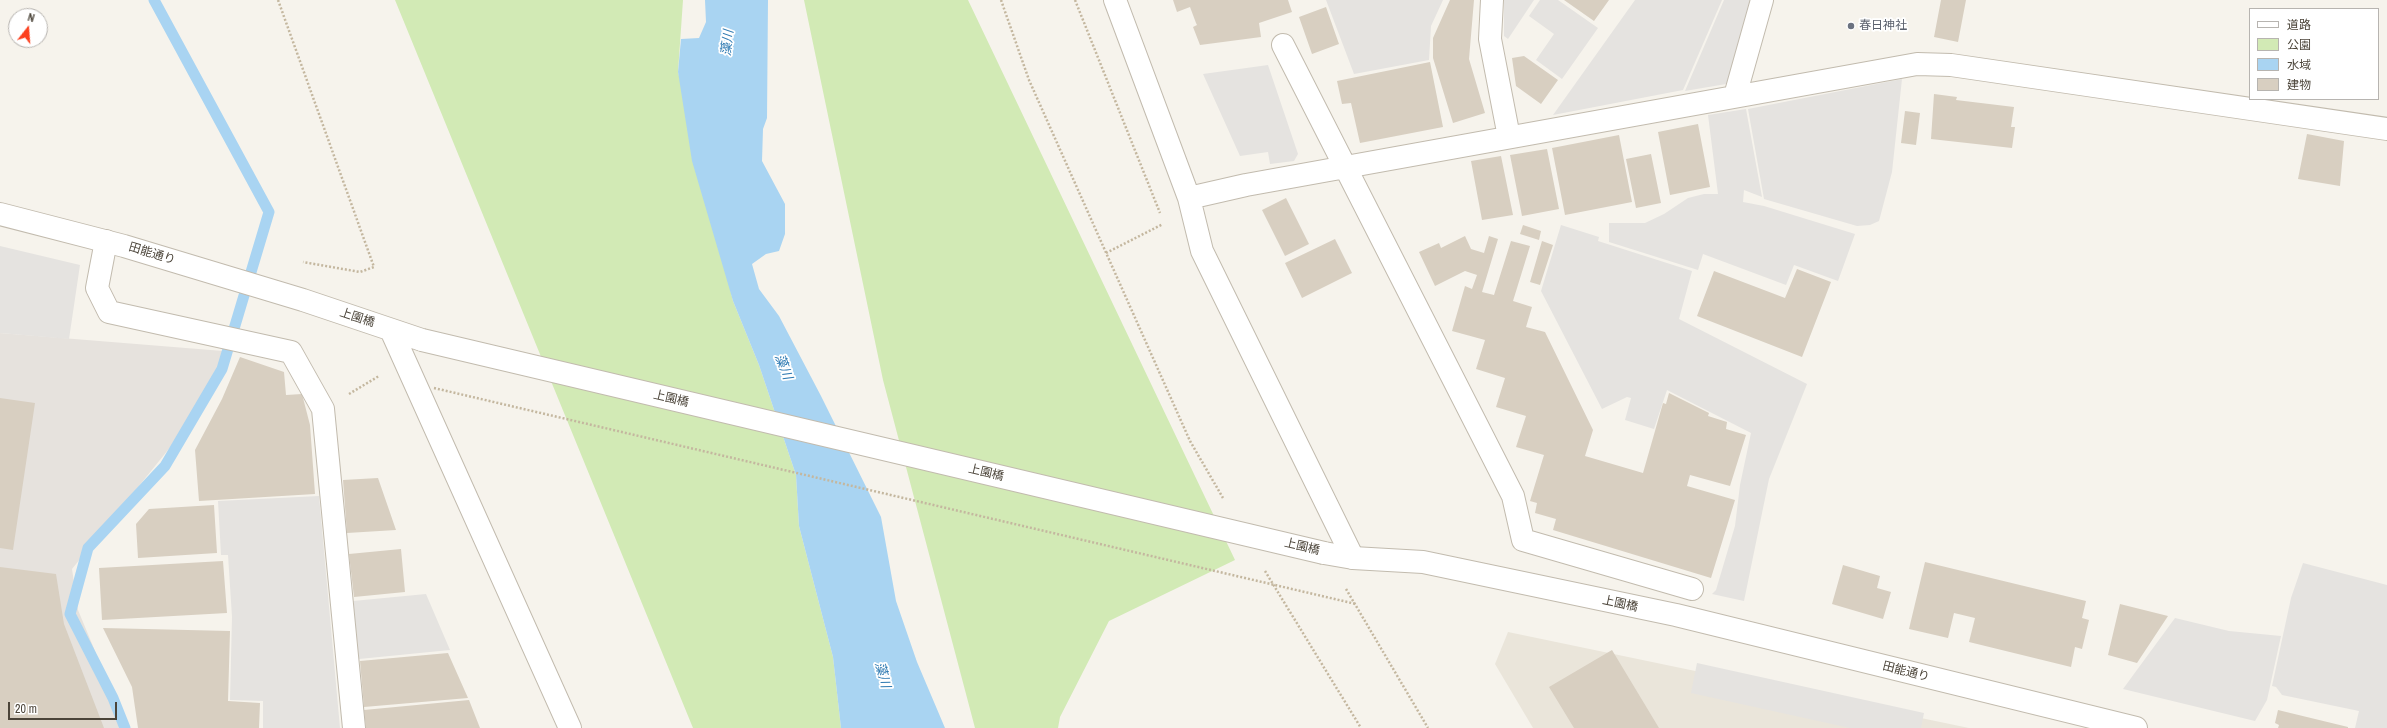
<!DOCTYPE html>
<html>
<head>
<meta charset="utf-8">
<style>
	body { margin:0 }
	#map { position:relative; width:2387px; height:728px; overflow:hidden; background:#f6f3ec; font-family:"Archivo Narrow","Noto Sans JP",sans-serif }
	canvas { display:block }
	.legend { position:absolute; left:2249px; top:8px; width:130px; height:92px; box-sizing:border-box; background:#fff; border:1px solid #b7b4b0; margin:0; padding:5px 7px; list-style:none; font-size:12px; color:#4b4439 }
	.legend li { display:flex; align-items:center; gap:8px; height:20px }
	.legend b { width:20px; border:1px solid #b7b4b0 }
	.north { position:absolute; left:8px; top:8px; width:40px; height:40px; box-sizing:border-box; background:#fff; border:1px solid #b7b4b0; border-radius:50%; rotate:17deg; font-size:11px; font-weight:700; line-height:16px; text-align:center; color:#4b4439 }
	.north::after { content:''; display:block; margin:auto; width:14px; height:18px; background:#fc3f1d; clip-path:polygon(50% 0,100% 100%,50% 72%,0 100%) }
	.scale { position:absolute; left:8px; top:702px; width:109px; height:18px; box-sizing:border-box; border:2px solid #4b4439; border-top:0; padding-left:5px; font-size:12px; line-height:14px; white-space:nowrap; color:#4b4439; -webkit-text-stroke:3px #fff; paint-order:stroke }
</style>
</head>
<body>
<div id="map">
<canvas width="2387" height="728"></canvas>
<ul class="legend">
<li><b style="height:5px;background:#fff"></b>道路</li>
<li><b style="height:11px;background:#d2eab5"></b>公園</li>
<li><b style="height:11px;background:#a9d4f2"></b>水域</li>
<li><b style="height:11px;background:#d8cfc1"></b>建物</li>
</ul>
<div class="north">N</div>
<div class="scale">20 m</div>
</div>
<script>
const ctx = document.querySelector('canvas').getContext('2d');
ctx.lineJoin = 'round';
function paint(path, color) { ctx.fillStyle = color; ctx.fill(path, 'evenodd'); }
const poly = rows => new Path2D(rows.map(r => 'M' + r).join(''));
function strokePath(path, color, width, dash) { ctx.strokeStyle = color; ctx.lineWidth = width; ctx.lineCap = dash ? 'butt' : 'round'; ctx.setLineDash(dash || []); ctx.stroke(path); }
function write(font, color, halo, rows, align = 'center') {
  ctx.font = font + ' "Archivo Narrow","Noto Sans JP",sans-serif'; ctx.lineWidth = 3.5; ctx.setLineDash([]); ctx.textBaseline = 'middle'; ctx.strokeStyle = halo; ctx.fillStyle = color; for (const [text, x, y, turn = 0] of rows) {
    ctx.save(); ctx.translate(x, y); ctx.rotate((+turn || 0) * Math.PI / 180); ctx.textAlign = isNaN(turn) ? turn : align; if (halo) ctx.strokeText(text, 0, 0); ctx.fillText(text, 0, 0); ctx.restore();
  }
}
paint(poly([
	[1508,632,1969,728,1533,728,1495,664]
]), '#eae5da');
paint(poly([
	[0,333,223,351,205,404,72,569,78,610,124,721,125,728,0,728]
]), '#e6e2dd');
paint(poly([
	[395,0,683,0,678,72,733,301,759,365,796,475,799,526,833,657,841,728,693,728],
	[804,0,968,0,1235,560,1109,621,1060,717,1058,728,975,728,883,380]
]), '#d2eab5');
paint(poly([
	[1326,0,1443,0,1431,26,1429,60,1354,74],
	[1504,0,1534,0,1508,39,1504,36],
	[1540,0,1558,0,1598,28,1562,79,1536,60,1554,34,1529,16],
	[1635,0,1722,0,1683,90,1553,115],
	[1724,0,1756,0,1732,83,1685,91],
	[1268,65,1298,154,1294,161,1270,164,1268,152,1240,156,1203,74],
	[1902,79,1892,172,1879,221,1870,225,1857,226,1764,199,1748,109],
	[1746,109,1762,197,1744,190,1743,202,1764,206,1855,234,1838,281,1794,265,1786,285,1703,254,1698,270,1609,242,1609,223,1645,223,1664,214,1688,198,1704,194,1718,194,1708,115],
	[1561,225,1599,237,1598,241,1692,271,1679,319,1807,384,1769,479,1744,601,1712,594,1716,590,1735,526,1740,485,1751,433,1667,390,1654,429,1625,420,1631,398,1627,397,1602,409,1541,291],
	[0,246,80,265,69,339,0,333],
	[319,496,340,728,263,728,263,701,230,700,232,617,228,555,221,555,218,501],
	[2303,563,2387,585,2387,728,2355,728,2359,711,2282,695,2276,687,2272,686,2291,598],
	[426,594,450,650,359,659,353,601],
	[2175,618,2229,631,2281,636,2267,700,2255,721,2123,689],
	[1697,663,1924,713,1921,728,1850,728,1691,693]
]), '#e5e3e0');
paint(poly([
	[705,0,768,0,767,118,763,129,762,161,785,204,785,234,779,251,766,254,752,264,759,289,779,316,821,396,881,517,896,601,917,662,945,728,841,728,833,657,799,526,796,475,759,365,733,301,692,161,678,72,681,39,699,38,706,22]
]), '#a9d4f2');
strokePath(poly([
	[125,728,113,698,70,614,88,548,165,466,222,369,269,212,154,0]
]), '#a9d4f2', 11);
paint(poly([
	[1173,0,1288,0,1292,12,1259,23,1261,37,1200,45,1193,27,1197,25,1196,23,1190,7,1177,12],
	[1450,0,1474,0,1469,59,1485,113,1453,123,1433,58,1433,38],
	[1564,0,1609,0,1594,21],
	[1941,0,1966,0,1958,42,1934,37],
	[1326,7,1339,44,1312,54,1299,17],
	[1524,56,1558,80,1541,104,1516,86,1512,58],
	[1430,62,1443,127,1360,143,1351,103,1342,104,1337,81],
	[1934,94,1957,97,1956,100,2014,107,2011,127,2015,127,2012,148,1931,139],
	[1905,111,1920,113,1916,145,1901,143],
	[1698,124,1710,187,1670,195,1658,132],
	[2307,134,2344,141,2340,186,2298,179],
	[1619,135,1632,202,1565,215,1552,148],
	[1547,149,1559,209,1522,216,1510,155],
	[1651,154,1661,203,1636,208,1626,159],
	[1501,156,1513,215,1482,220,1471,161],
	[1286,198,1309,244,1285,256,1262,210],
	[1523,225,1541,231,1539,240,1520,234],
	[1465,236,1471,249,1484,253,1489,236,1498,239,1482,292,1494,295,1511,241,1530,246,1513,301,1532,307,1526,327,1545,332,1593,430,1585,456,1643,473,1663,403,1666,404,1669,393,1709,413,1708,416,1727,422,1726,429,1746,435,1730,486,1690,475,1687,486,1735,500,1711,578,1553,530,1556,519,1535,513,1537,503,1530,501,1544,455,1516,447,1526,416,1496,407,1505,378,1476,369,1485,340,1452,331,1465,286,1472,289,1477,275,1465,271,1435,286,1419,252,1439,243,1441,248],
	[1335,239,1352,273,1302,298,1285,263],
	[1542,241,1553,245,1540,285,1530,282],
	[1797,269,1831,282,1802,357,1697,316,1714,271,1785,298],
	[240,357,284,372,286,395,302,394,310,425,315,494,199,501,195,450,222,399],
	[0,398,35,403,13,550,0,548],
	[378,478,396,530,347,533,343,480],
	[214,505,217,553,138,558,136,524,149,509],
	[401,549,405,592,354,597,349,554],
	[223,561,227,613,102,620,99,568],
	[1925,562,2086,601,2082,618,2089,620,2082,649,2075,647,2071,667,1969,642,1975,618,1954,613,1948,638,1909,629],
	[1843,565,1880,576,1877,588,1891,592,1883,619,1832,604],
	[0,567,56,574,64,624,104,728,0,728],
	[2120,604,2168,616,2137,663,2108,655],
	[103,628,230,631,228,701,260,703,259,728,138,728,132,687],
	[1612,650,1659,728,1574,728,1549,687],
	[448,653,468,698,364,707,360,661],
	[469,700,480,728,366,728,364,710],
	[2278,710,2348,727,2348,728,2278,728,2279,725,2275,723]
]), '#d8cfc1');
const minor = poly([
	[1115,0,1189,198,1202,251,1353,558],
	[1492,0,1490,39,1509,137],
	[1283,45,1513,496,1523,540,1692,589],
	[1735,96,1762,0],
	[1189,198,1246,185,1917,64,1951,65,2387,129],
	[106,241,97,288,109,312,291,352,323,409,354,728]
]);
const tertiary = poly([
	[0,214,124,246,303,300,422,340],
	[391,330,570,728],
	[1324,553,1353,558,1423,562,1676,615,2136,728]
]);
strokePath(minor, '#c2bbae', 24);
strokePath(tertiary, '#c2bbae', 24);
strokePath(poly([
	[278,0,374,267,360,272,303,262],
	[1001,0,1029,80,1190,441,1223,498],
	[1075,0,1160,213],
	[1106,253,1163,224],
	[349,394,379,376],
	[1265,571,1361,728],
	[1346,589,1428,728]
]), '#c4b79f', 2.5, [2, 2]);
strokePath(minor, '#fff', 22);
strokePath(tertiary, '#fff', 22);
const tertiaryBridge = poly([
	[422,340,1324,553]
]);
strokePath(tertiaryBridge, '#c2bbae', 24, []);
strokePath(poly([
	[434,388,1356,604]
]), '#c4b79f', 2.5, [2, 2]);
strokePath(tertiaryBridge, '#fff', 22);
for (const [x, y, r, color] of [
	[1851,26,4,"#6b7280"]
]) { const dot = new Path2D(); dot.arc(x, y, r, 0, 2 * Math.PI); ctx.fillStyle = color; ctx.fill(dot); strokePath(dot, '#fff', 1.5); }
write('12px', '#5b616d', '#fff', [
	["春日神社",1859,26]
], 'left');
write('12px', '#4b4439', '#fff', [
	["田能通り",152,254,17],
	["上園橋",357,318,18],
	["上園橋",671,399,13],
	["上園橋",986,473,13],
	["上園橋",1302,547,13],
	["上園橋",1620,604,12],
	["田能通り",1906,672,14]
]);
write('italic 13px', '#2e7ab2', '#fff', [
	["藻川",728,43,-84],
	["藻川",783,367,69],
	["藻川",882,675,75]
]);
</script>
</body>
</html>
